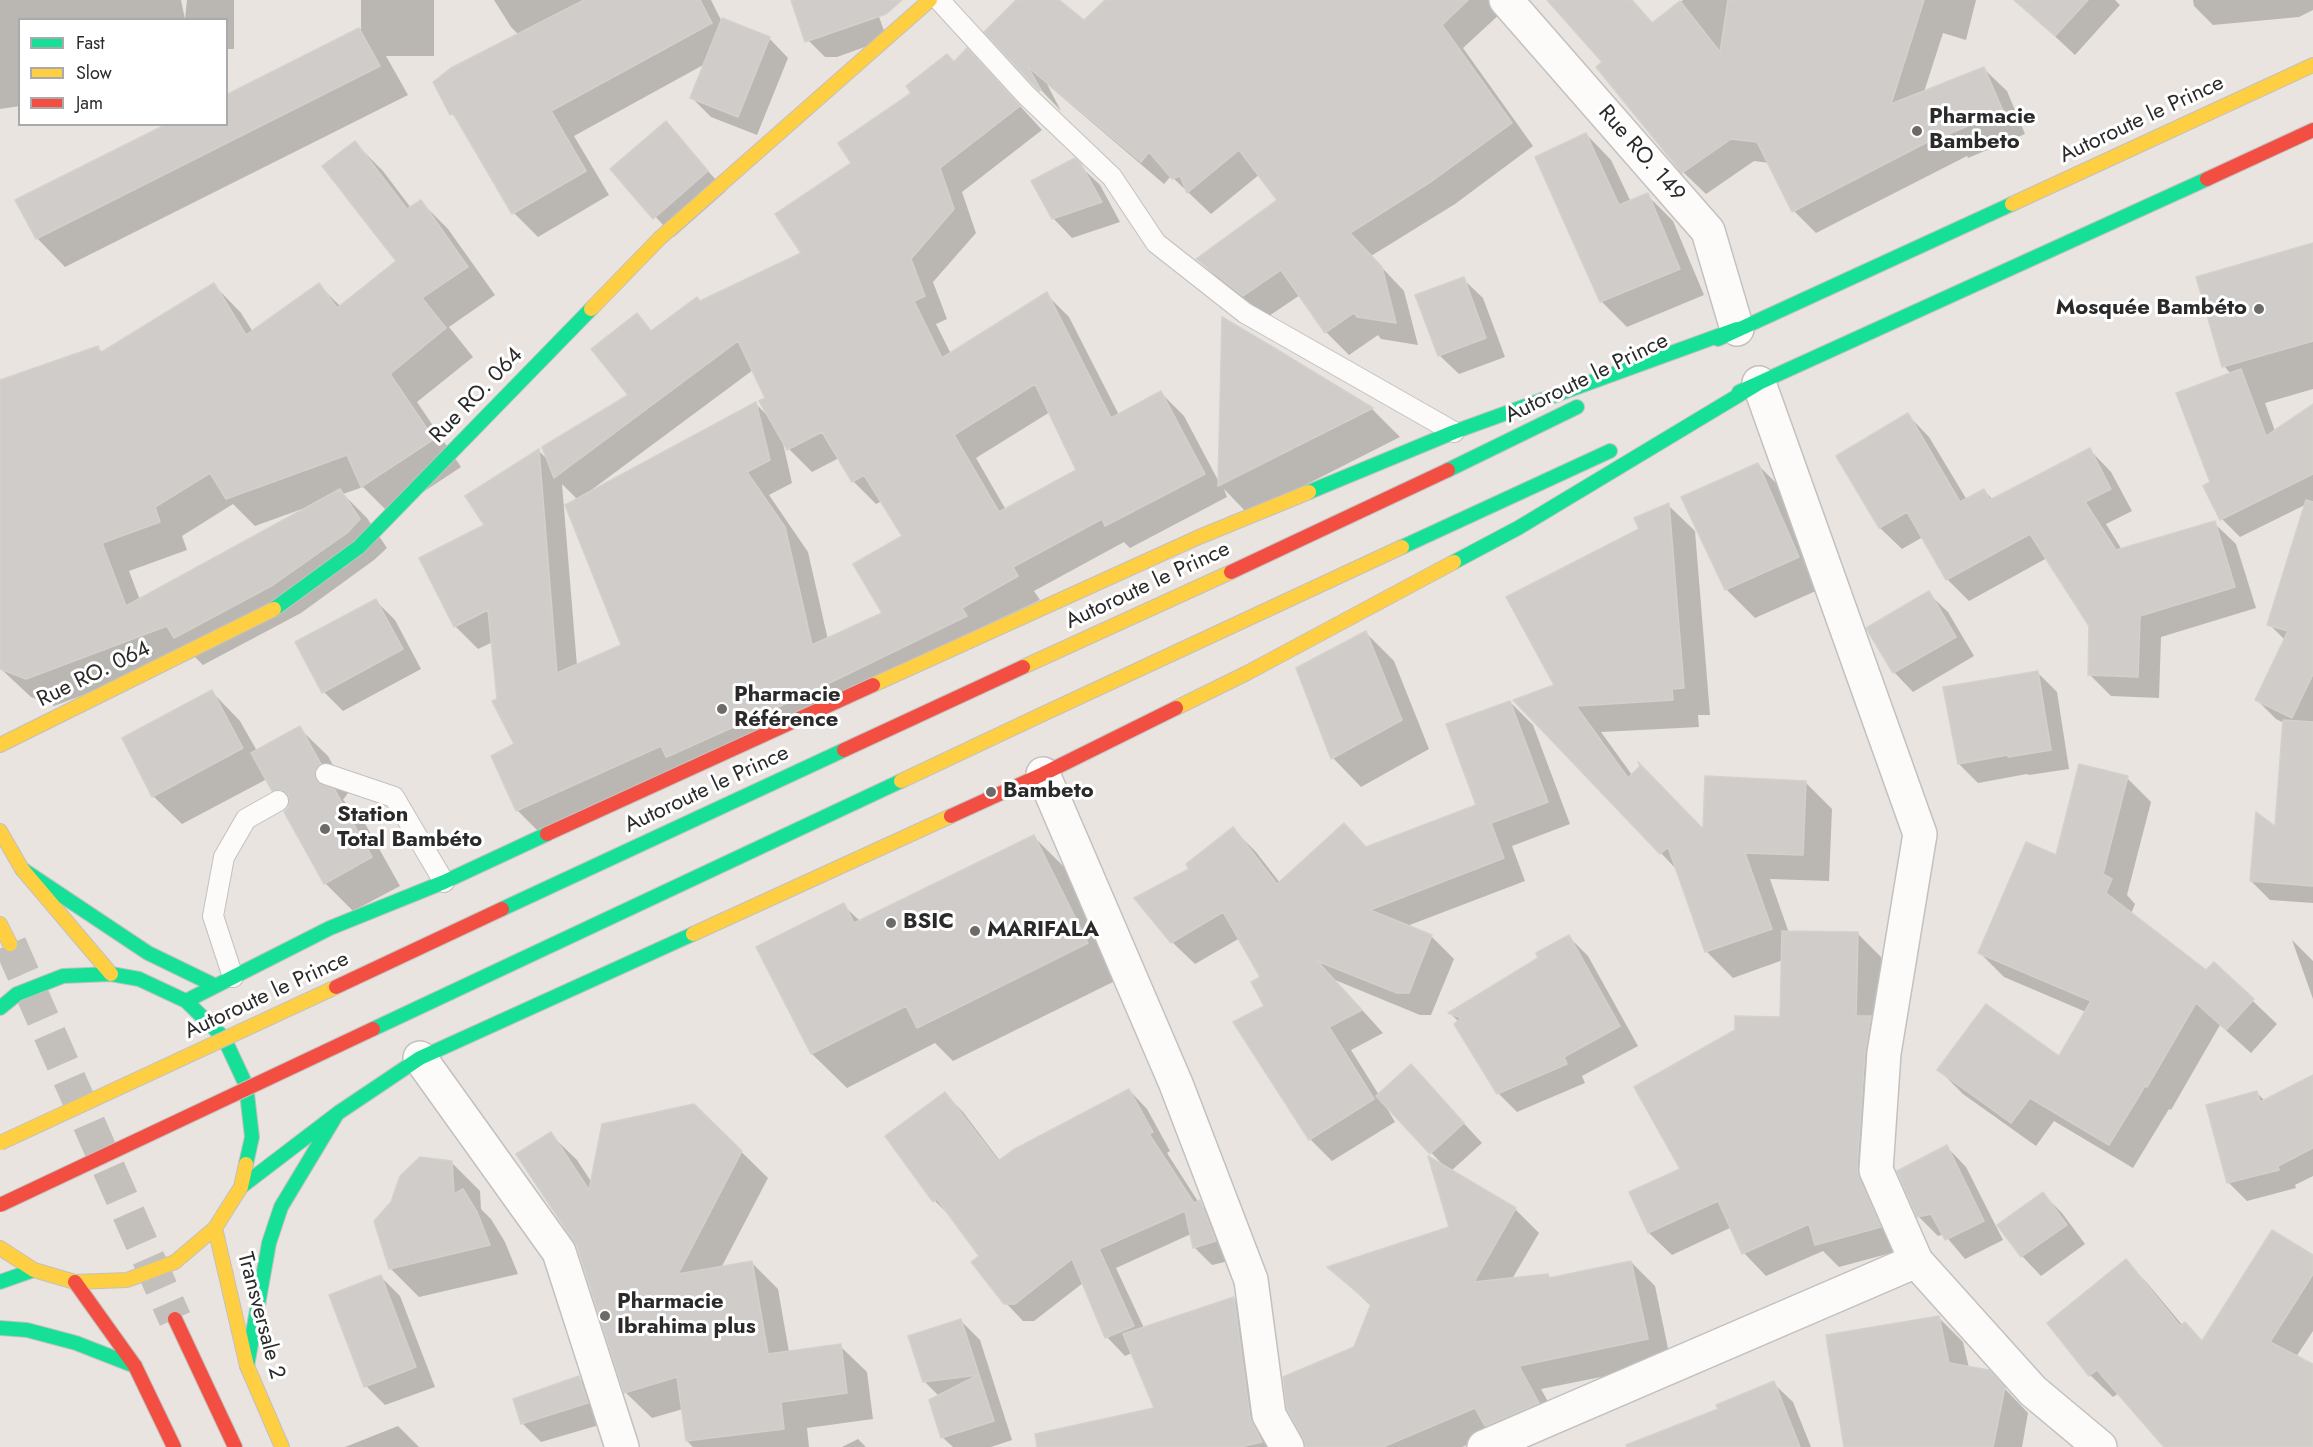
<!DOCTYPE html>
<html>
<head>
<meta charset="utf-8">
<style>
	body { margin:0 }
	#map { position:relative; width:2313px; height:1447px; overflow:hidden; background:#e9e4df; font-family:Jost,sans-serif }
	canvas { display:block }
	.legend { position:absolute; left:18px; top:18px; width:210px; height:108px; box-sizing:border-box; background:#fff; border:2px solid #aaa; margin:0; padding:8px 10px; list-style:none; font-size:18px; color:#2a2a2a }
	.legend li { display:flex; align-items:center; gap:12px; height:30px }
	.legend b { width:30px; border:2px solid #aaa }
</style>
</head>
<body>
<div id="map">
<canvas width="2313" height="1447"></canvas>
<ul class="legend">
<li><b style="height:8px;background:#16e098"></b>Fast</li>
<li><b style="height:8px;background:#ffcf43"></b>Slow</li>
<li><b style="height:8px;background:#f24e42"></b>Jam</li>
</ul>
</div>
<script>
const ctx = document.querySelector('canvas').getContext('2d');
ctx.lineJoin = 'round';
function paint(path, color) { ctx.fillStyle = color; ctx.fill(path, 'evenodd'); }
const poly = rows => new Path2D(rows.map(r => 'M' + r).join(''));
function strokePath(path, color, width, dash) { ctx.strokeStyle = color; ctx.lineWidth = width; ctx.lineCap = dash ? 'butt' : 'round'; ctx.setLineDash(dash || []); ctx.stroke(path); }
function write(font, color, halo, rows, align = 'center') {
  ctx.font = font + ' Jost,sans-serif'; ctx.lineWidth = 6; ctx.setLineDash([]); ctx.textBaseline = 'middle'; ctx.strokeStyle = halo; ctx.fillStyle = color; for (const [text, x, y, turn = 0] of rows) {
    ctx.save(); ctx.translate(x, y); ctx.rotate((+turn || 0) * Math.PI / 180); ctx.textAlign = isNaN(turn) ? turn : align; if (halo) ctx.strokeText(text, 0, 0); ctx.fillText(text, 0, 0); ctx.restore();
  }
}
paint(poly([
	[0,0,181,0,185,19,187,0,234,0,234,49,226,49,226,20,20,20,20,106,0,109],
	[361,0,434,0,434,56,386,56,408,95,65,267,37,238,226,124,226,96,361,29],
	[494,0,711,0,722,22,769,38,788,58,757,135,711,117,692,98,705,64,574,136,609,195,538,237,514,213,461,124,452,114,435,82,519,35,511,27],
	[792,0,873,0,887,39,837,57,825,57,805,37],
	[1018,0,1057,0,1084,22,1107,0,1515,0,1463,48,1533,146,1455,204,1371,256,1404,291,1418,345,1381,339,1378,335,1349,355,1326,332,1300,295,1266,318,1220,281,1198,259,1279,200,1260,174,1211,214,1171,176,1164,184,1047,84,1061,111,986,32],
	[1549,0,1632,0,1654,24,1683,0,1976,0,1966,40,1943,33,1924,92,1984,69,2007,91,2025,134,1968,158,1967,156,1816,233,1794,211,1769,163,1754,161,1706,194,1683,172,1605,62],
	[2016,0,2115,0,2120,5,2075,55],
	[2193,0,2313,0,2313,10,2299,17,2213,25,2194,6],
	[954,63,990,73,1042,130,962,192,976,233,933,282,947,319,936,324,951,354,1046,294,1069,317,1119,415,1161,393,1184,416,1220,484,1224,319,1372,409,1400,437,1248,514,1224,489,1227,497,1130,548,1124,542,1034,591,1040,600,540,833,517,810,516,744,498,700,493,642,478,649,455,626,486,525,539,451,549,461,631,396,637,315,653,332,700,302,803,253,853,163],
	[753,370,767,398,768,416,756,404,591,492,590,491],
	[1050,412,1078,470,1006,510,976,458],
	[782,439,789,449,812,472,839,458,853,481,876,504,882,501,904,536,884,614,828,640,808,552,769,495,792,483],
	[562,484,578,500,623,646,577,666],
	[665,123,726,191,674,237,612,169],
	[1586,134,1611,160,1631,202,1647,195,1673,221,1704,295,1627,327,1601,301],
	[355,143,383,171,411,208,421,202,448,229,495,295,449,327,473,357,417,402,461,467,390,514,363,487,343,494,367,518,387,548,374,560,301,613,203,665,192,654,54,706,31,697,0,668,0,382,97,347,103,353,214,285,241,313,253,332,319,285,341,307,398,261],
	[233,504,255,526,302,509,303,511,140,600,129,571,187,550,182,536],
	[1074,160,1100,185,1120,222,1072,238,1053,218],
	[2313,245,2313,389,2265,403,2275,431,2313,405,2313,501,2240,537,2222,519,2212,483,2231,374,2224,366],
	[1463,279,1483,298,1505,357,1459,374,1439,355],
	[1908,415,1929,437,1967,500,1984,490,1993,500,2090,450,2111,472,2132,511,2106,524,2122,550,2214,523,2236,544,2256,608,2161,637,2159,698,2111,696,2090,675,2091,626,2047,558,1969,601,1947,579,1923,537,1902,549,1880,528,1838,457],
	[1758,465,1786,493,1827,586,1755,618,1727,590,1683,498],
	[1668,505,1695,531,1710,715,1698,715,1699,727,1601,732,1632,775,1704,831,1805,782,1832,809,1829,881,1770,879,1789,933,1858,934,1881,957,1879,1193,1902,1250,1839,1267,1823,1251,1766,1276,1744,1253,1732,1227,1672,1255,1649,1233,1682,1170,1782,1019,1783,960,1733,978,1706,951,1677,870,1661,853,1556,685,1641,530],
	[2313,512,2313,903,2270,900,2251,881,2276,829,2284,723,2276,719,2257,700,2285,640,2269,624],
	[1928,593,1948,612,1974,656,1913,692,1894,672],
	[375,600,395,620,421,669,343,711,324,692],
	[1366,633,1394,661,1429,749,1361,787,1333,758,1298,669],
	[2038,673,2057,692,2069,769,2029,775,2027,774,1978,783,1959,764],
	[212,692,240,721,257,751,299,728,328,756,348,793,343,800,363,820,400,886,353,911,325,883,290,807,273,790,267,779,182,824,153,796],
	[1510,702,1533,725,1570,824,1512,846,1525,881,1407,926,1431,936,1454,959,1431,1015,1420,1015,1335,980,1383,1033,1351,1050,1379,1095,1411,1066,1482,1143,1451,1171,1515,1209,1539,1233,1512,1279,1548,1275,1552,1279,1631,1262,1655,1286,1671,1363,1541,1389,1562,1427,1494,1434,1462,1447,1307,1447,1355,1348,1372,1307,1330,1267,1451,1228,1445,1167,1385,1105,1395,1122,1332,1161,1310,1139,1266,1006,1262,978,1240,938,1195,964,1172,942,1191,869,1233,829,1256,852,1280,883,1478,806],
	[2127,778,2151,802,2127,895,2135,904,2131,914,2206,972,2214,964,2277,1024,2251,1053,2220,1025,2171,1110,2169,1109,2133,1168,2054,1121,2036,1146,1963,1094,1939,1070,2059,1059,2086,1012,2004,977,1980,953,2057,857],
	[1034,837,1068,871,1121,978,953,1061,935,1043,847,1088,812,1054,758,948,843,905,861,922],
	[1569,937,1588,956,1638,1046,1582,1076,1585,1083,1517,1112,1498,1093,1459,1022,1450,1013,1540,958],
	[2292,940,2313,961,2313,999],
	[2313,1077,2313,1176,2295,1185,2296,1188,2247,1201,2229,1183,2208,1106,2257,1093,2265,1101],
	[1129,1090,1147,1109,1170,1151,1167,1153,1199,1203,1218,1220,1233,1260,1212,1265,1194,1247,1191,1234,1116,1268,1144,1328,1234,1299,1258,1323,1276,1447,1069,1447,1156,1409,1132,1353,1125,1356,1107,1337,1083,1283,1034,1321,1023,1321,1005,1302,981,1256,953,1219,935,1201,945,1094,963,1112,1000,1161],
	[694,1105,768,1178,721,1268,752,1263,778,1289,789,1352,840,1346,867,1372,873,1419,807,1428,809,1447,693,1447,687,1441,683,1409,652,1418,625,1392,550,1134,577,1160,592,1183],
	[1947,1147,1966,1167,2003,1240,1965,1259,1944,1234,1938,1236,1919,1217],
	[451,1162,480,1191,481,1209,491,1219,505,1242,518,1274,419,1297,391,1269,375,1221],
	[2043,1194,2062,1213,2085,1244,2041,1276,2022,1256,1999,1225],
	[2313,1257,2313,1331,2296,1357,2313,1366,2313,1447,2166,1447,2119,1393,2113,1397,2090,1375,2049,1323,2126,1261,2148,1284,2183,1326,2185,1324,2203,1342],
	[381,1277,400,1296,435,1387,385,1405,366,1386],
	[1939,1318,1963,1342,1969,1368,1989,1372,2028,1413,2022,1447,1846,1447],
	[961,1321,980,1340,1012,1440,991,1447,953,1447,942,1437,940,1397,925,1382],
	[579,1378,598,1397,606,1423,541,1442,522,1423],
	[1773,1383,1793,1402,1811,1447,1633,1447,1720,1410],
	[398,1426,419,1447,345,1447],
	[858,1439,866,1447,842,1447]
]), '#0003');
const building = poly([
	[584,0,700,0,712,23,551,111,586,171,512,214,453,113,450,115,433,82,451,68,584,0],
	[791,0,902,0,886,14,805,42,791,0],
	[1016,0,1059,0,1084,20,1105,0,1468,0,1442,25,1512,123,1432,181,1350,233,1382,267,1396,323,1357,317,1354,313,1325,333,1281,270,1243,296,1196,259,1277,200,1239,150,1187,193,1180,176,1172,179,1149,152,1141,162,1028,67,1041,90,1039,91,984,32,1016,0],
	[1547,0,1632,0,1652,23,1680,1,1720,52,1728,0,1924,0,1891,104,1984,67,2003,111,1944,136,1943,134,1792,212,1757,142,1731,139,1682,173,1596,67,1602,62,1547,0],
	[2014,0,2088,0,2055,36,2014,0],
	[722,18,770,37,738,117,690,98,722,18],
	[359,28,380,66,36,239,15,200,167,124,226,124,226,95,359,28],
	[967,48,1020,106,940,168,954,209,911,259,925,296,914,301,942,358,1047,292,1111,418,1161,391,1205,474,1105,526,1102,519,1013,567,1018,576,962,608,967,616,807,694,669,756,666,757,661,746,516,811,491,756,514,744,492,701,497,699,488,610,454,627,419,558,484,525,465,496,539,449,557,673,621,645,565,505,756,402,770,460,747,472,785,527,812,645,882,613,853,564,902,536,864,475,852,482,822,432,787,450,759,401,765,398,738,341,554,478,542,447,628,395,591,349,637,313,651,331,697,297,700,301,801,253,775,214,851,163,838,143,911,93,906,86,947,54,954,62,967,48],
	[1035,384,1076,470,999,512,954,435,1035,384],
	[666,121,708,171,653,219,610,169,666,121],
	[1586,133,1619,205,1648,193,1680,269,1600,302,1535,157,1586,133],
	[355,141,407,209,421,200,468,267,422,298,446,328,390,374,434,439,361,487,347,455,226,499,210,473,155,507,160,522,102,543,126,606,340,489,360,519,347,533,273,585,174,638,167,626,26,679,0,669,0,380,98,346,100,353,214,283,246,335,319,283,337,308,396,261,322,166,355,141],
	[1075,158,1081,164,1102,202,1052,219,1031,181,1075,158],
	[2313,243,2313,341,2222,367,2196,277,2313,243],
	[1464,277,1486,338,1438,356,1415,295,1464,277],
	[1222,317,1271,346,1373,408,1218,486,1222,317],
	[2241,369,2266,436,2313,404,2313,474,2220,520,2203,486,2210,482,2176,393,2241,369],
	[1908,413,1960,502,1984,489,1990,500,2090,448,2111,489,2085,502,2116,550,2215,521,2235,587,2140,616,2138,677,2088,675,2089,626,2030,534,1946,580,1907,512,1879,528,1836,456,1908,413],
	[1758,463,1799,557,1725,590,1681,497,1758,463],
	[2306,500,2313,502,2313,674,2292,718,2255,700,2288,631,2267,625,2306,500],
	[1669,503,1684,688,1672,689,1673,700,1576,706,1628,778,1640,766,1638,762,1703,829,1705,776,1806,781,1803,855,1745,853,1772,929,1705,952,1668,847,1660,854,1513,700,1554,685,1506,597,1639,529,1634,518,1669,503],
	[1929,591,1956,637,1893,673,1866,628,1929,591],
	[376,599,403,649,322,693,295,642,376,599],
	[1366,631,1402,720,1331,759,1296,668,1366,631],
	[2038,671,2051,750,2008,757,2008,755,1958,764,1943,687,2038,671],
	[212,690,243,748,152,797,122,738,212,690],
	[1510,701,1548,802,1491,823,1504,858,1370,910,1432,935,1409,993,1397,993,1317,961,1362,1010,1329,1027,1374,1099,1309,1140,1233,1022,1264,1006,1251,982,1260,977,1223,912,1171,943,1134,898,1189,869,1186,864,1233,827,1277,884,1344,823,1366,847,1476,805,1446,724,1510,701],
	[2283,720,2313,722,2313,886,2250,881,2256,812,2275,826,2283,720],
	[300,726,321,764,315,771,317,781,335,790,372,857,324,884,284,812,289,807,289,796,284,790,272,791,251,753,300,726],
	[2079,764,2128,776,2103,874,2112,879,2106,893,2206,970,2214,962,2254,999,2226,1030,2196,1003,2147,1087,2145,1086,2109,1145,2030,1098,2011,1123,1937,1070,1986,1004,2059,1056,2091,1001,1978,953,2026,842,2056,855,2079,764],
	[1034,835,1088,943,917,1028,906,1006,811,1054,756,947,844,903,854,923,1034,835],
	[1782,931,1858,932,1856,1016,1871,1016,1865,1052,1857,1169,1859,1178,1881,1227,1815,1245,1809,1224,1742,1254,1718,1201,1648,1233,1629,1192,1680,1169,1634,1087,1735,1030,1735,1016,1780,1017,1782,931],
	[1569,935,1620,1026,1564,1057,1567,1064,1497,1094,1454,1024,1461,1018,1448,1013,1538,958,1536,953,1569,935],
	[1411,1064,1464,1123,1430,1154,1376,1096,1411,1064],
	[2313,1075,2313,1148,2278,1166,2279,1170,2227,1183,2206,1105,2257,1091,2260,1102,2313,1075],
	[1129,1089,1153,1132,1149,1134,1194,1203,1200,1200,1216,1241,1193,1248,1185,1211,1099,1249,1134,1326,1105,1338,1072,1259,1015,1304,1004,1304,971,1262,979,1256,937,1199,933,1202,885,1136,945,1092,998,1161,1013,1150,1129,1089],
	[694,1104,742,1151,678,1274,752,1261,768,1354,841,1344,847,1393,781,1402,784,1429,686,1441,677,1377,624,1393,577,1246,516,1154,551,1132,589,1190,602,1124,694,1104],
	[1947,1145,1984,1221,1945,1240,1931,1214,1917,1217,1897,1171,1947,1145],
	[1428,1156,1516,1208,1474,1282,1548,1274,1549,1278,1631,1261,1648,1339,1519,1366,1539,1403,1485,1426,1475,1408,1383,1447,1306,1447,1303,1438,1287,1409,1283,1377,1354,1347,1371,1304,1327,1267,1449,1227,1428,1156],
	[420,1157,452,1161,454,1194,463,1189,477,1212,490,1245,389,1269,374,1221,391,1202,400,1176,420,1157],
	[2043,1192,2067,1225,2021,1257,1997,1225,2043,1192],
	[2272,1230,2313,1255,2313,1274,2270,1342,2313,1364,2313,1447,2164,1447,2097,1370,2089,1376,2047,1323,2126,1259,2180,1326,2185,1322,2202,1341,2272,1230],
	[381,1275,416,1367,364,1387,329,1295,381,1275],
	[1234,1297,1250,1417,1262,1442,1240,1447,1037,1447,1035,1434,1154,1408,1123,1334,1234,1297],
	[1939,1316,1949,1363,1989,1370,2005,1387,1993,1447,1844,1447,1826,1335,1939,1316],
	[961,1319,994,1421,941,1438,929,1400,978,1375,923,1382,908,1336,961,1319],
	[579,1376,588,1403,521,1424,513,1399,579,1376],
	[1774,1381,1800,1447,1627,1447,1626,1445,1718,1409,1716,1405,1774,1381]
]);
paint(building, '#cfccc9');
strokePath(building, '#d4d0cb', 1.5);
strokePath(poly([
	[10,944,175,1319]
]), '#c3bfbb', 33, [33, 16]);
const lane = poly([
	[939,0,1026,95,1112,177,1156,243,1245,313,1454,432],
	[326,774,394,797,444,882],
	[233,977,213,916,224,857,246,819,278,801]
]);
const street = poly([
	[1506,0,1708,231,1737,329],
	[1759,383,1920,834,1884,1053,1876,1170,1916,1261,2033,1391,2100,1447],
	[1043,774,1176,1084,1251,1280,1269,1415,1287,1447],
	[420,1058,559,1252,622,1447],
	[1484,1447,1916,1261]
]);
const fast = poly([
	[1718,339,2012,204],
	[1739,392,2207,179],
	[1448,470,1577,407],
	[1309,492,1454,432,1737,329],
	[1402,547,1610,451],
	[1454,562,1518,528,1759,383],
	[274,609,359,547,591,309],
	[22,869,148,953,216,986],
	[186,1001,330,928,444,882,547,834],
	[0,1008,17,994,63,976,111,974,139,979,186,1001,224,1038,246,1085,252,1137,246,1164],
	[241,1187,338,1113,420,1058,693,934],
	[0,1282,34,1270],
	[0,1328,27,1330,76,1343,135,1366],
	[247,1366,269,1243,281,1207,337,1114]
]);
const slow = poly([
	[2012,204,2313,65],
	[591,309,660,238,930,0],
	[1023,667,1231,572],
	[873,685,1199,537,1309,492],
	[1176,708,1247,673,1454,562],
	[1043,714,1402,547],
	[0,745,274,609],
	[0,831,22,869,111,974],
	[0,924,10,944],
	[693,934,951,816],
	[215,1228,247,1366,282,1447],
	[0,1248,34,1270,75,1282,127,1280,175,1262,215,1228,241,1187,246,1164]
]);
const jam = poly([
	[2207,179,2313,130],
	[1231,572,1448,470],
	[951,816,1043,774,1176,708],
	[547,834,873,685],
	[75,1282,135,1366,174,1447],
	[175,1319,235,1447]
]);
strokePath(lane, '#c2c1c1', 22);
strokePath(street, '#c2c1c1', 36);
strokePath(fast, '#c2c1c1', 16);
strokePath(slow, '#c2c1c1', 16);
strokePath(jam, '#c2c1c1', 16);
strokePath(lane, '#fcfbfa', 20);
strokePath(street, '#fcfbfa', 33);
strokePath(fast, '#16e098', 14);
strokePath(slow, '#ffcf43', 14);
strokePath(jam, '#f24e42', 14);
const fastBridge = poly([
	[502,909,844,750],
	[373,1029,901,781]
]);
const slowBridge = poly([
	[901,781,1043,714],
	[0,1143,336,987]
]);
const jamBridge = poly([
	[844,750,1023,667],
	[336,987,502,909],
	[0,1205,373,1029]
]);
strokePath(fastBridge, '#c4c3c1', 16, []);
strokePath(slowBridge, '#c4c3c1', 16, []);
strokePath(jamBridge, '#c4c3c1', 16, []);
strokePath(fastBridge, '#16e098', 14);
strokePath(slowBridge, '#ffcf43', 14);
strokePath(jamBridge, '#f24e42', 14);
for (const [x, y, r, color] of [
	[1917,131,6,"#6d6b69"],
	[2259,309,6,"#6d6b69"],
	[722,709,6,"#6d6b69"],
	[991,792,6,"#6d6b69"],
	[325,829,6,"#6d6b69"],
	[891,923,6,"#6d6b69"],
	[975,931,6,"#6d6b69"],
	[605,1316,6,"#6d6b69"]
]) { const dot = new Path2D(); dot.arc(x, y, r, 0, 2 * Math.PI); ctx.fillStyle = color; ctx.fill(dot); strokePath(dot, '#fff', 2); }
write('bold 22px', '#2a2a2a', '#fff', [
	["Pharmacie",1929,118],
	["Bambeto",1929,143],
	["Mosquée Bambéto",2247,309,"right"],
	["Pharmacie",734,696],
	["Référence",734,721],
	["Bambeto",1003,792],
	["Station",337,816],
	["Total Bambéto",337,841],
	["BSIC",903,923],
	["MARIFALA",987,931],
	["Pharmacie",617,1303],
	["Ibrahima plus",617,1328]
], 'left');
write('22px', '#2a2a2a', '#fff', [
	["Autoroute le Prince",2142,120,-25],
	["Rue RO. 149",1641,154,49],
	["Autoroute le Prince",1587,379,-26],
	["Rue RO. 064",477,396,-46],
	["Autoroute le Prince",1148,586,-25],
	["Rue RO. 064",94,675,-26],
	["Autoroute le Prince",707,790,-25],
	["Autoroute le Prince",267,996,-25],
	["Transversale 2",260,1316,75]
]);
</script>
</body>
</html>
